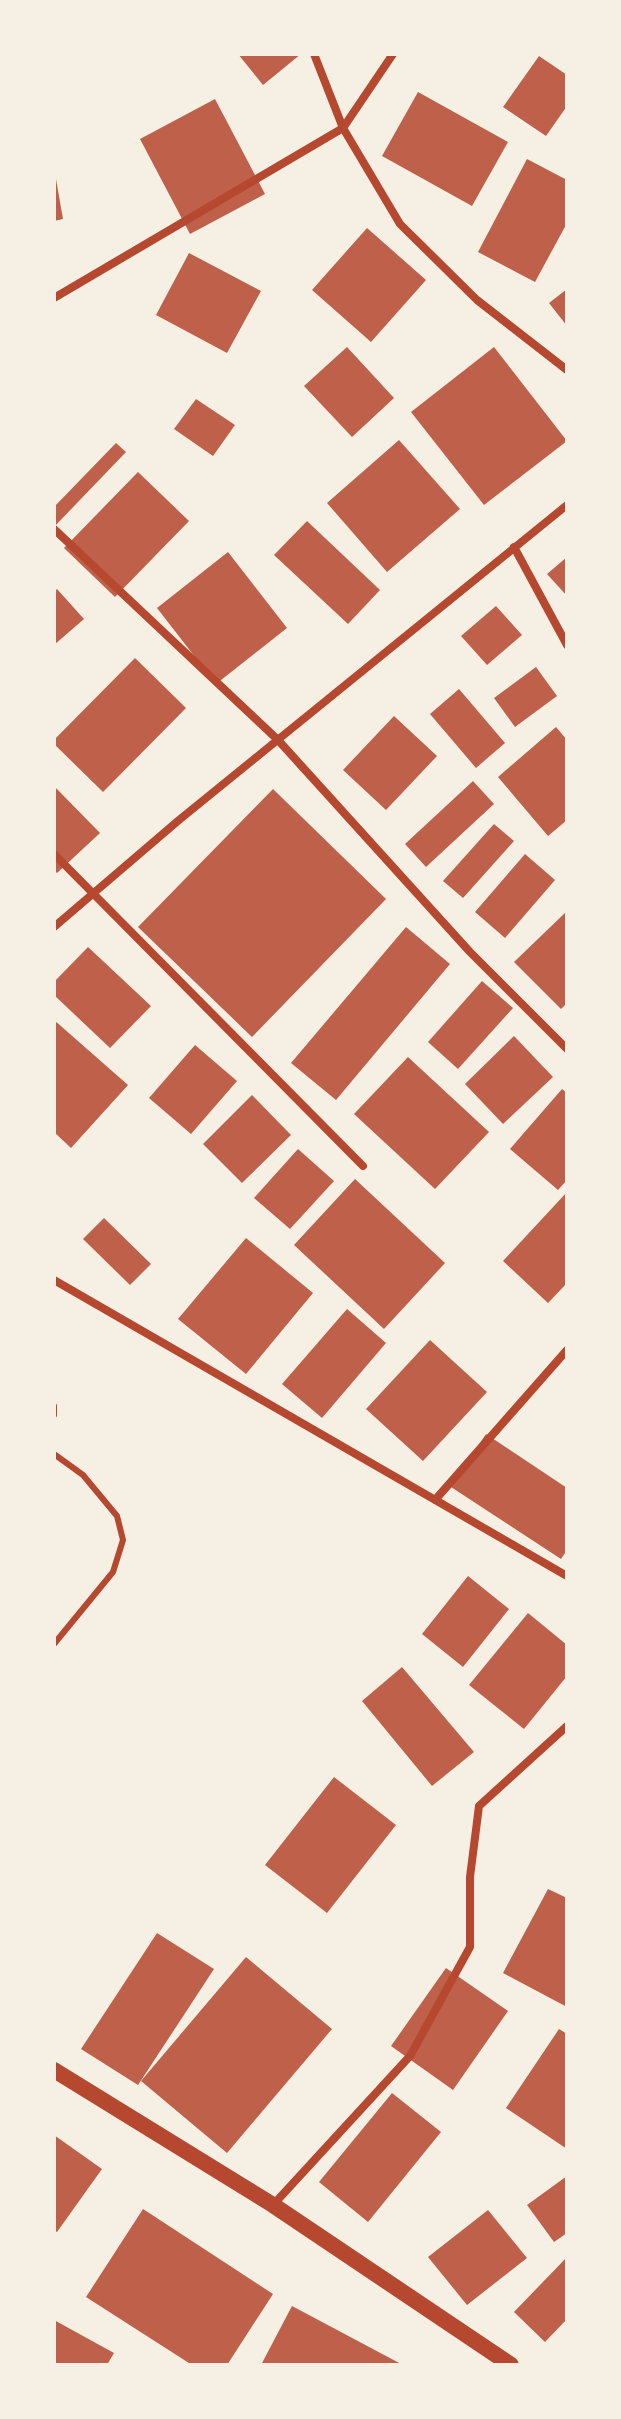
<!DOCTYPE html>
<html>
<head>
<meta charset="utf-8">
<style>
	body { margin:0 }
	#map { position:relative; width:621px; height:2419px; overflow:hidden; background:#f6efe4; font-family:Jost,sans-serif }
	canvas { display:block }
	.frame { position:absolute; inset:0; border:56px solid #f6efe4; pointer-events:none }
</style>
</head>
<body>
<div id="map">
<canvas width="621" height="2419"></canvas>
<div class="frame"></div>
</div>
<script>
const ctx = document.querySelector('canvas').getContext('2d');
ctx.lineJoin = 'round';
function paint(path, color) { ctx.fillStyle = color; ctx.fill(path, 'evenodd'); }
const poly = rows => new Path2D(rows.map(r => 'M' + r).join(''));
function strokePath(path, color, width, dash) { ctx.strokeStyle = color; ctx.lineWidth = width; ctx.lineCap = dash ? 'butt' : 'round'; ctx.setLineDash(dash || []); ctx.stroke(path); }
paint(poly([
	[238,54,301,54,263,85],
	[539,56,567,75,567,106,546,136,503,107],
	[418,92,508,142,472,206,382,156],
	[215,99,265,194,190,234,140,139],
	[527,159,567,180,567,223,535,282,478,252],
	[56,179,63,219,54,221,54,180],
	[367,228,426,280,371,342,312,290],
	[189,253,261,291,227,353,156,315],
	[567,289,567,326,549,303],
	[347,347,394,398,352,437,304,386],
	[494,347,567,441,484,505,411,412],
	[196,399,235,425,213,456,174,429],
	[399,440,460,509,387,572,327,503],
	[116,443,126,452,54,527,54,507],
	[138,472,189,521,115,597,64,548],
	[307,521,380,590,348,624,274,555],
	[228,552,287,628,216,684,157,608],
	[567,557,567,596,547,574],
	[57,589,84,619,54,645,54,592],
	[496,606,522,635,487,665,461,636],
	[135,658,186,708,103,792,54,744,54,740],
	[536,667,557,696,515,727,494,698],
	[459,689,505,743,476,768,430,714],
	[394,716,437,756,386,810,343,770],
	[556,727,567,740,567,820,548,836,498,777],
	[473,781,494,804,426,867,405,844],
	[54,786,100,833,57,873,54,870],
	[273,789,386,899,252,1037,138,927],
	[494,824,514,841,463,898,443,881],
	[525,854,555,880,505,938,475,912],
	[567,911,567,1003,561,1009,514,962],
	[406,927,450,964,336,1100,291,1063],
	[88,947,151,1006,110,1048,54,995,54,982],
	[482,981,513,1008,458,1069,428,1042],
	[54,1020,128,1085,71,1148,54,1132],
	[514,1036,553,1077,503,1124,465,1084],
	[195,1045,237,1081,191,1134,149,1098],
	[408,1057,489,1132,435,1189,354,1114],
	[562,1089,567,1093,567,1180,558,1190,510,1149],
	[252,1095,291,1135,242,1183,203,1144],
	[298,1149,334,1181,290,1229,254,1198],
	[355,1179,445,1263,384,1329,294,1245],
	[567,1192,567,1283,548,1303,503,1261],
	[104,1218,151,1264,130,1285,83,1239],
	[246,1238,313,1293,246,1374,178,1319],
	[347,1309,386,1343,322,1418,282,1384],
	[430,1340,487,1392,423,1461,366,1409],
	[486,1434,567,1488,567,1550,561,1559,451,1487],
	[468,1576,509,1609,463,1667,422,1634],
	[528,1613,567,1645,567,1676,524,1729,469,1685],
	[402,1667,474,1752,432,1786,362,1701],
	[334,1777,396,1825,327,1913,265,1865],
	[548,1889,567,1898,567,2007,503,1973],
	[157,1933,214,1969,138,2085,81,2049],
	[246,1957,332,2029,227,2153,141,2081],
	[446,1968,508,2011,453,2090,391,2046],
	[559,2029,567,2034,567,2149,506,2108],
	[392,2093,441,2132,368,2222,319,2182],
	[54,2135,102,2169,57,2232,54,2230],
	[567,2176,567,2233,554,2242,527,2205],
	[143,2209,273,2294,227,2365,192,2365,86,2297],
	[488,2210,527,2258,467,2305,428,2257],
	[567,2257,567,2319,545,2342,514,2312],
	[292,2306,403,2365,261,2365],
	[54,2320,114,2353,107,2365,54,2365]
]), '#bf614a');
strokePath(poly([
	[54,1406,54,1415],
	[54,1454,83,1475,117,1516,123,1540,113,1572,54,1644]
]), '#b5482f', 6);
strokePath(poly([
	[314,54,343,128,400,224,477,300,567,370],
	[54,298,343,128,393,54],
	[54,529,278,740,470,952,567,1049],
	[514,547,567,645],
	[54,854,363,1166],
	[54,927,179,820,567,505],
	[54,1280,567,1576],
	[435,1500,567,1350],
	[273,2205,410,2056,470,1947,470,1877,479,1806,567,1726]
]), '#b5482f', 8);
strokePath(poly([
	[54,2070,273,2205,511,2365]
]), '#b5482f', 16);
</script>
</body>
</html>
